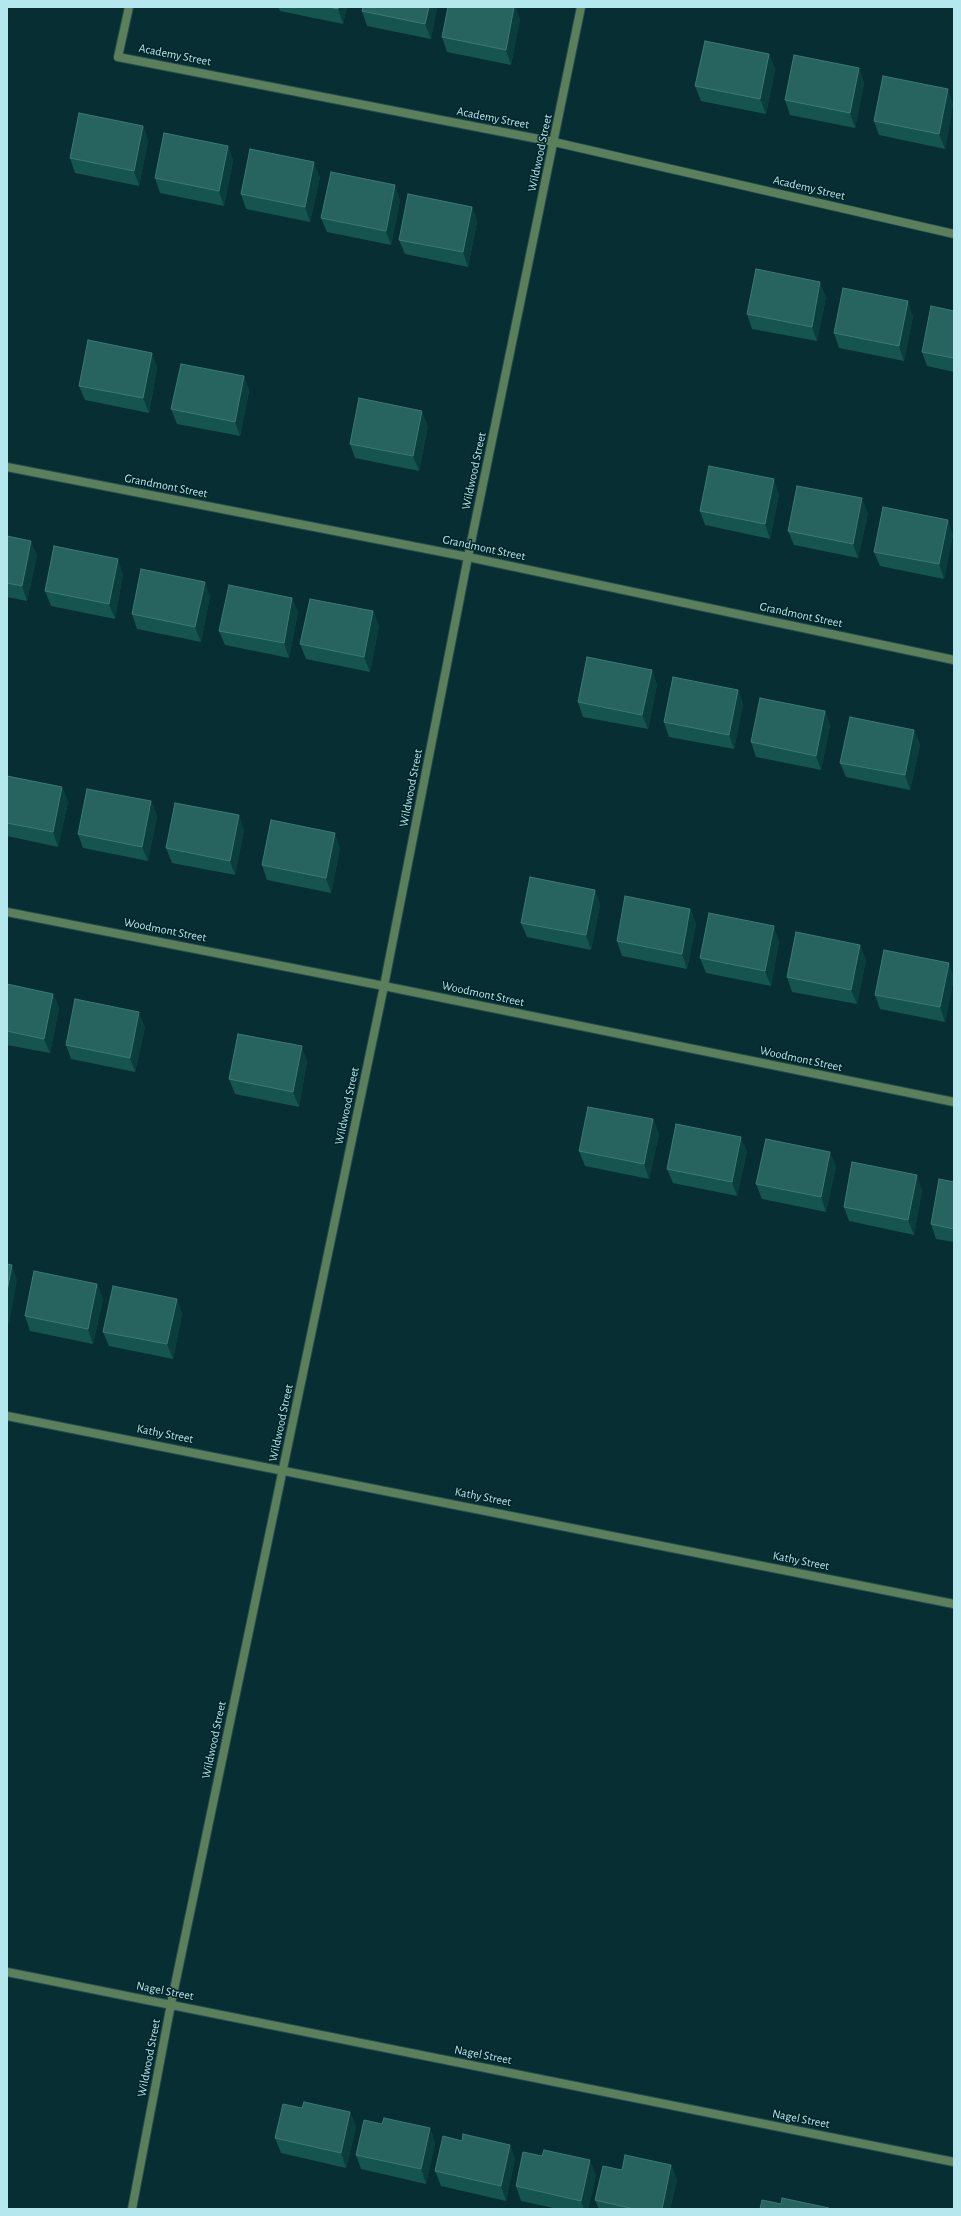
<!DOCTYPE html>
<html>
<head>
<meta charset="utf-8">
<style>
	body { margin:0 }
	#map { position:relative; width:961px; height:2216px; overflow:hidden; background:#072e32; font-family:"Alegreya Sans",sans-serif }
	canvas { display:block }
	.frame { position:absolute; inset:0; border:8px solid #b5e8ee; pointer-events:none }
</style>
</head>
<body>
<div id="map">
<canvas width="961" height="2216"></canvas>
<div class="frame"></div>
</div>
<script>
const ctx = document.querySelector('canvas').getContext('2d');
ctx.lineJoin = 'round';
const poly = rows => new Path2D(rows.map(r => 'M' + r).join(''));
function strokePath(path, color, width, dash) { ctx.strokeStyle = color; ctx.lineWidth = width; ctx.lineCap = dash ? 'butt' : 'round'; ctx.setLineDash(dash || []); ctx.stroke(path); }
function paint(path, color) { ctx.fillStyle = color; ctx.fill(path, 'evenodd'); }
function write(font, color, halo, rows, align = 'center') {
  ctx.font = font + ' "Alegreya Sans",sans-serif'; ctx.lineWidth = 3; ctx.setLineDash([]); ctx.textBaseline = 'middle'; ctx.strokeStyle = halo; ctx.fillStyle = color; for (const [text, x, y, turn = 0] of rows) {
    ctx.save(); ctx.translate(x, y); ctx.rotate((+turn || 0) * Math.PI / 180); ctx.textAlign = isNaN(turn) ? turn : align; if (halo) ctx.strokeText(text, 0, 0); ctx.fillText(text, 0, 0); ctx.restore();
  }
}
const minor = poly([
	[129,7,118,57,554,142,954,234],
	[7,467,468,557,954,660],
	[7,912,384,986,954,1102],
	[7,1416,954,1604],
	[7,1972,954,2162],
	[132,2209,171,2004,384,986,468,557,581,7]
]);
strokePath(minor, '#234c50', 10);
strokePath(minor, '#5b7f5b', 8);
paint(poly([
	[278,7,347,7,343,24,280,11],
	[437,7,431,39,367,26,362,11],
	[520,19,511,65,447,52,442,37],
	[769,54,775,69,766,114,701,101,695,86],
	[859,68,864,83,855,128,790,115,785,100],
	[953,104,945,149,879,135,874,121],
	[143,126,148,141,139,186,75,173,70,158],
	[228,146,233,161,224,206,160,193,155,178],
	[320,177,310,222,246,209,241,194],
	[400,200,391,245,327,232,321,218],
	[472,207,477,222,468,267,405,254,399,240],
	[826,297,817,341,752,329,747,314],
	[954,311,954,372,927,366,922,352],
	[913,316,904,361,839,348,834,333],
	[152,353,157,368,149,413,85,400,79,386],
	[244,376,249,391,240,436,177,424,171,409],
	[428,426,419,471,355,458,350,444],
	[779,494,770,539,705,525,700,511],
	[868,513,858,558,794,545,788,531],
	[953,534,944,579,880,566,874,552],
	[7,536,37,555,27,601,7,597],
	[123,574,115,619,51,606,45,591],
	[210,596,201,642,137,629,132,614],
	[292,598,298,612,289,658,225,645,219,631],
	[373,611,379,626,370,672,306,659,300,644],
	[652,670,657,685,648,729,583,717,578,702],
	[738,690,743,704,734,749,669,737,664,722],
	[825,711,830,726,821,770,756,757,751,742],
	[914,730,920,745,910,790,846,777,840,763],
	[7,776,62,787,68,802,58,847,7,836],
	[151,801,157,816,148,861,83,848,78,834],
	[244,830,235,875,172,863,166,848],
	[340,848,331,893,267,880,262,865],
	[595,890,600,905,591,950,527,937,521,923],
	[690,909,696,924,687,969,622,956,617,941],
	[779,941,771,986,706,973,700,958],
	[860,945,866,960,857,1004,792,992,787,977],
	[954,977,945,1022,880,1009,875,995],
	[7,984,53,994,59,1008,50,1053,7,1045],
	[145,1027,135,1072,71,1059,66,1045],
	[307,1061,299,1107,235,1094,229,1079],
	[653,1119,659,1134,649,1179,585,1166,579,1151],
	[747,1151,737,1196,673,1183,667,1169],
	[836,1166,826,1212,762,1199,756,1184],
	[954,1182,954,1242,936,1239,931,1224],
	[922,1190,914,1235,849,1221,844,1207],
	[97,1284,103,1299,93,1344,30,1331,25,1316],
	[177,1299,182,1314,173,1359,109,1346,103,1332],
	[302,2108,350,2112,356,2127,346,2168,281,2153,275,2138],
	[382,2124,430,2128,435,2143,426,2184,361,2169,356,2155],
	[462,2141,510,2145,515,2159,506,2201,441,2186,435,2171],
	[542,2156,596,2175,588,2209,558,2209,521,2201,516,2186],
	[671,2165,677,2180,670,2209,599,2209,595,2200,622,2170]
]), '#16544f');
paint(poly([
	[338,7,347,7,343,24,338,9],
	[429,7,437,7,431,39,425,24],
	[514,7,516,7,520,19,511,65,506,50],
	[769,54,775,69,766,114,760,99],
	[859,68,864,83,855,128,850,113],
	[948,89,953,104,945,149,939,134],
	[143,126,148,141,139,186,134,171],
	[228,146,233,161,224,206,219,191],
	[314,162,320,177,310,222,305,207],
	[395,185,400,200,391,245,386,231],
	[472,207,477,222,468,267,463,252],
	[820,282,826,297,817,341,812,327],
	[908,301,913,316,904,361,899,346],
	[152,353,157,368,149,413,143,398],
	[244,376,249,391,240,436,235,422],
	[422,411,428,426,419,471,413,456],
	[774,479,779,494,770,539,765,524],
	[862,498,868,513,858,558,853,544],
	[948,520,953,534,944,579,939,564],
	[31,541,37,555,27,601,22,586],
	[118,559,123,574,115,619,109,604],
	[205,582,210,596,201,642,195,627],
	[292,598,298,612,289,658,284,643],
	[373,611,379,626,370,672,364,657],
	[652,670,657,685,648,729,642,715],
	[738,690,743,704,734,749,729,735],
	[825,711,830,726,821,770,816,756],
	[914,730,920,745,910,790,905,775],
	[62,787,68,802,58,847,53,832],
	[151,801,157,816,148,861,142,847],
	[239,815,244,830,235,875,230,861],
	[335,833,340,848,331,893,326,878],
	[595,890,600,905,591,950,586,935],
	[690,909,696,924,687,969,682,954],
	[774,926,779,941,771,986,765,971],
	[860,945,866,960,857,1004,851,990],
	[949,963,954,977,954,979,945,1022,940,1007],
	[53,994,59,1008,50,1053,44,1039],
	[139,1012,145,1027,135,1072,130,1058],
	[302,1046,307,1061,299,1107,293,1092],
	[653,1119,659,1134,649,1179,644,1164],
	[741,1137,747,1151,737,1196,732,1182],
	[830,1152,836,1166,826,1212,821,1197],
	[917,1175,922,1190,914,1235,908,1220],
	[12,1265,17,1280,9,1325,7,1320,7,1291],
	[97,1284,103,1299,93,1344,88,1329],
	[177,1299,182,1314,173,1359,167,1344],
	[350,2112,356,2127,346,2168,341,2153],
	[430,2128,435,2143,426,2184,421,2169],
	[510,2145,515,2159,506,2201,501,2186],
	[590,2160,596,2175,588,2209,584,2209,581,2201],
	[671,2165,677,2180,670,2209,662,2209]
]), '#093e3c');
const building = poly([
	[328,7,338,7,338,9,328,7],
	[363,7,429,7,425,24,362,11,363,7],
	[448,7,514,7,506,50,442,37,448,7],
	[705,41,769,54,760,99,695,86,705,41],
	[794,55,859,68,850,113,785,100,794,55],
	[883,76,948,89,939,134,874,121,883,76],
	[79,113,143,126,134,171,70,158,79,113],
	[164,133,228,146,219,191,155,178,164,133],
	[250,149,314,162,305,207,241,194,250,149],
	[331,172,395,185,386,231,321,218,331,172],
	[408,194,472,207,463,252,399,240,408,194],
	[756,269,820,282,812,327,747,314,756,269],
	[843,288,908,301,899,346,834,333,843,288],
	[931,306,954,311,954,358,922,352,931,306],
	[88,340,152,353,143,398,79,386,88,340],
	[181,364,244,376,235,422,171,409,181,364],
	[359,398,422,411,413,456,350,444,359,398],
	[709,466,774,479,765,524,700,511,709,466],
	[797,486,862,498,853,544,788,531,797,486],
	[883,507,948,520,939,564,874,552,883,507],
	[7,536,31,541,22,586,7,583,7,536],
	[54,546,118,559,109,604,45,591,54,546],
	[141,569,205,582,195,627,132,614,141,569],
	[229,585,292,598,284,643,219,631,229,585],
	[310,599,373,611,364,657,300,644,310,599],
	[587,657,652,670,642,715,578,702,587,657],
	[673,677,738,690,729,735,664,722,673,677],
	[760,698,825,711,816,756,751,742,760,698],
	[850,717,914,730,905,775,840,763,850,717],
	[7,776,62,787,53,832,7,823,7,776],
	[87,789,151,801,142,847,78,834,87,789],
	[175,803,239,815,230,861,166,848,175,803],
	[271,820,335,833,326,878,262,865,271,820],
	[530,877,595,890,586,935,521,923,530,877],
	[625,896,690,909,682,954,617,941,625,896],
	[709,913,774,926,765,971,700,958,709,913],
	[796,932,860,945,851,990,787,977,796,932],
	[884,950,949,963,940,1007,875,995,884,950],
	[7,984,53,994,44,1039,7,1031,7,984],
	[75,999,139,1012,130,1058,66,1045,75,999],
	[238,1034,302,1046,293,1092,229,1079,238,1034],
	[588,1107,653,1119,644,1164,579,1151,588,1107],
	[676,1124,741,1137,732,1182,667,1169,676,1124],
	[766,1139,830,1152,821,1197,756,1184,766,1139],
	[852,1162,917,1175,908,1220,844,1207,852,1162],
	[939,1179,954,1182,954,1229,931,1224,939,1179],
	[7,1264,12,1265,7,1291,7,1264],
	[34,1271,97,1284,88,1329,25,1316,34,1271],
	[113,1286,177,1299,167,1344,103,1332,113,1286],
	[304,2102,350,2112,341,2153,275,2138,283,2104,302,2108,304,2102],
	[384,2118,430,2128,421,2169,356,2155,364,2120,382,2124,384,2118],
	[463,2134,510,2145,501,2186,435,2171,443,2136,462,2141,463,2134],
	[544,2150,590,2160,581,2201,516,2186,523,2152,542,2156,544,2150],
	[625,2155,671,2165,662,2209,634,2209,595,2200,603,2166,622,2170,625,2155],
	[782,2198,829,2208,829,2209,760,2209,762,2200,781,2204,782,2198]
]);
paint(building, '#276460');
strokePath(building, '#3d7976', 1);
write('12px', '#b5e8ee', '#002428', [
	["Academy Street",175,55,11],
	["Academy Street",493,118,11],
	["Wildwood Street",540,153,-78],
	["Academy Street",809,188,13],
	["Wildwood Street",474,471,-78],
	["Grandmont Street",166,486,11],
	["Grandmont Street",484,548,12],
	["Grandmont Street",801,615,12],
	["Wildwood Street",411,788,-79],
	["Woodmont Street",165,930,11],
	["Woodmont Street",483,994,12],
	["Woodmont Street",801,1059,12],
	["Wildwood Street",347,1106,-78],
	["Wildwood Street",281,1423,-78],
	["Kathy Street",165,1434,11],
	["Kathy Street",483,1497,11],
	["Kathy Street",801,1561,11],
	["Wildwood Street",214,1740,-78],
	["Nagel Street",165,1991,11],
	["Nagel Street",483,2055,11],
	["Wildwood Street",149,2058,-79],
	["Nagel Street",801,2119,11]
]);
</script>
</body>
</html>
